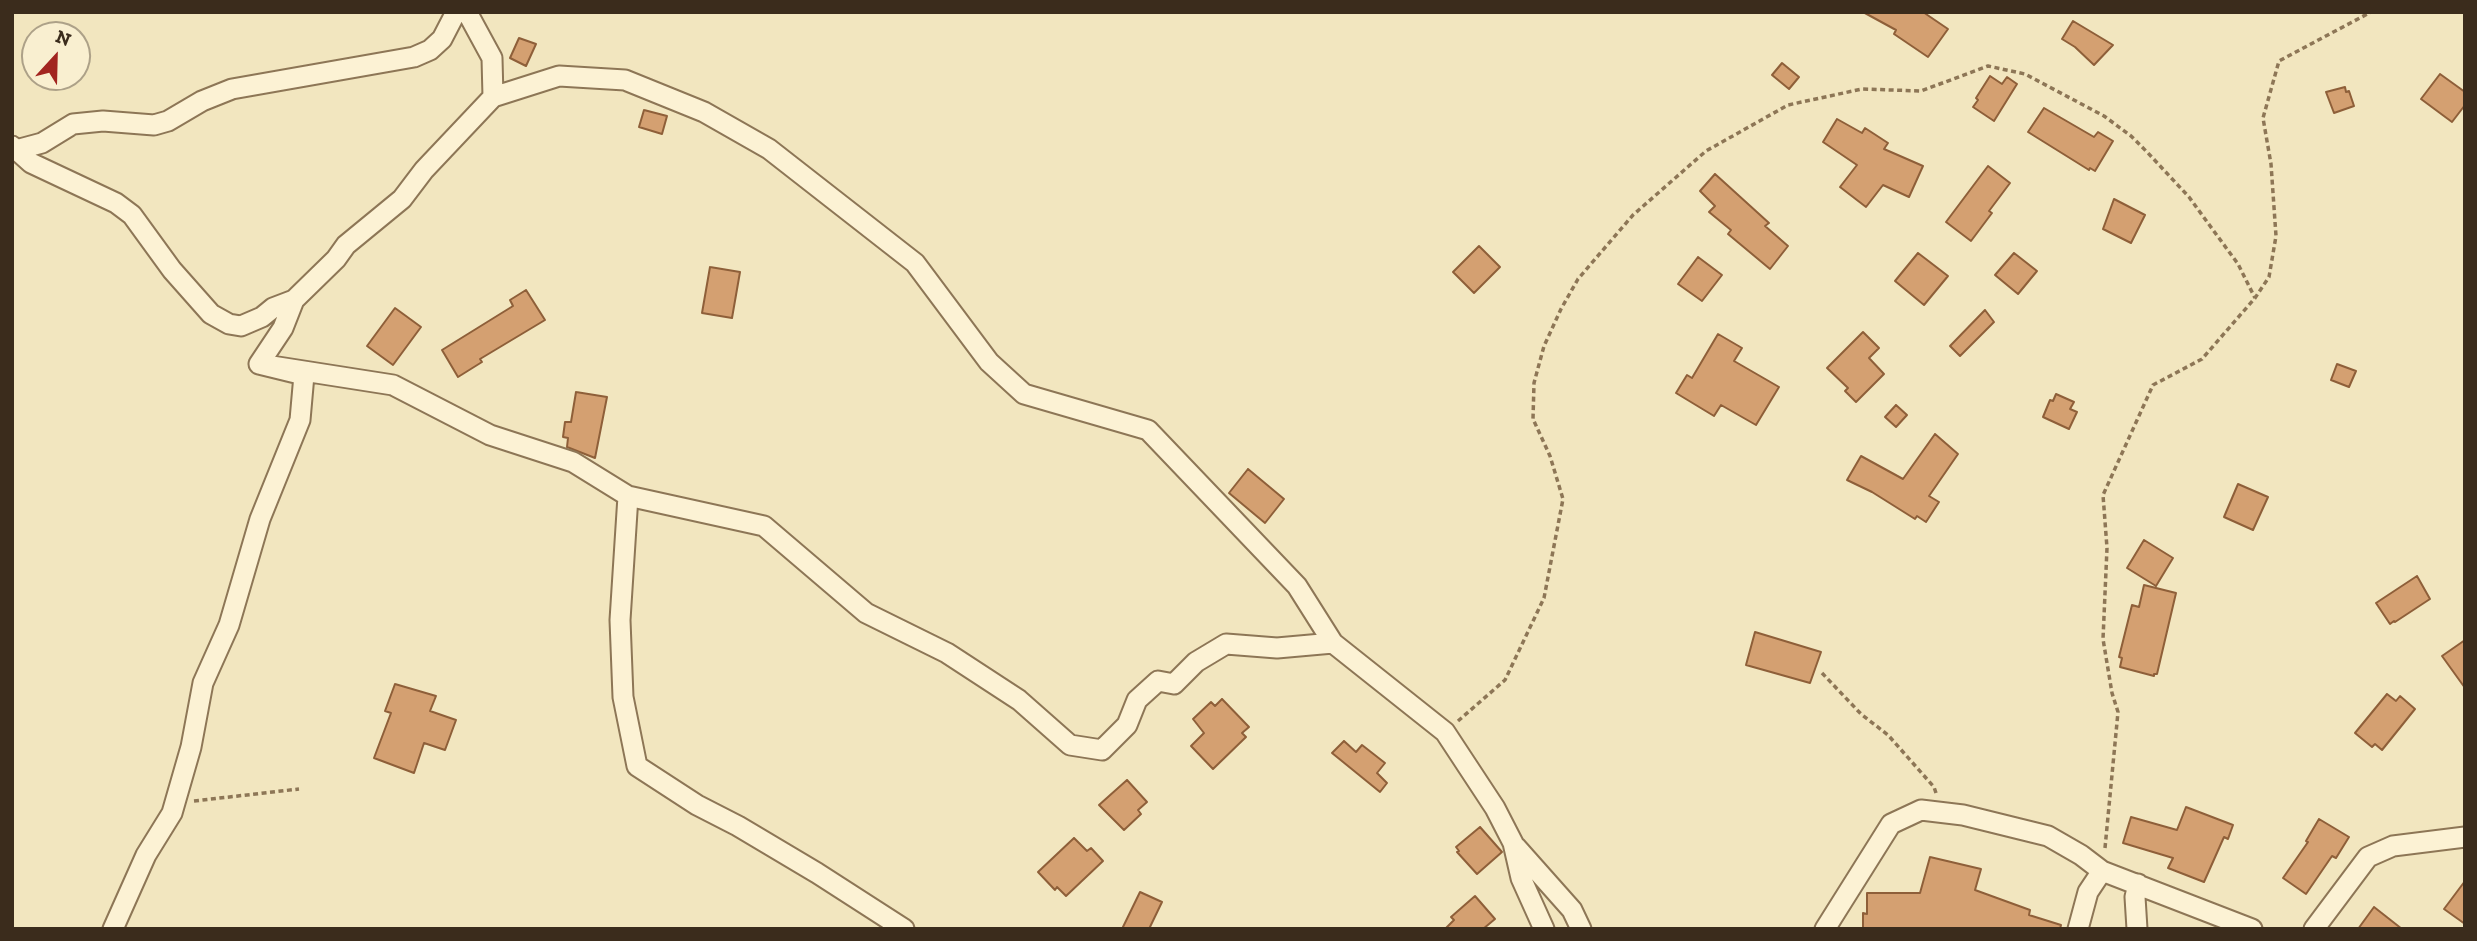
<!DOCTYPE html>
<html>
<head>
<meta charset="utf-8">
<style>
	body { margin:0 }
	#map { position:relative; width:2477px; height:941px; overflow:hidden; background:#f2e6bf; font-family:"Zilla Slab",serif }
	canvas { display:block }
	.frame { position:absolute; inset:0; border:14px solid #3b2c1c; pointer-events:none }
	.north { position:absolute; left:21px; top:21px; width:70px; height:70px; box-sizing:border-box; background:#f9efd0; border:2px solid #ada188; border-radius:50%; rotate:22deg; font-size:19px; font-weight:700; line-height:28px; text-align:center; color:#3b2c1c }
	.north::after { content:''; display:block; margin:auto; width:24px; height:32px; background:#a22520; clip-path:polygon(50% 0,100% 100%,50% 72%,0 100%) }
</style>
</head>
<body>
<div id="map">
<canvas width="2477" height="941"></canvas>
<div class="frame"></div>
<div class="north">N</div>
</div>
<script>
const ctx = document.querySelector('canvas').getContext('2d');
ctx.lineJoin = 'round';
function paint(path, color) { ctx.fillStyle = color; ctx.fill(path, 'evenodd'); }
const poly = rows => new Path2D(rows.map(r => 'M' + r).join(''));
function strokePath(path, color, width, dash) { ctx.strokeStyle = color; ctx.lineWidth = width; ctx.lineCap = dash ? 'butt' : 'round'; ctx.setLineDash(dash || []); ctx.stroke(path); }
const building = poly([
	[1863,12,1923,12,1948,29,1928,57,1894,34,1896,30,1863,12],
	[2073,21,2113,45,2094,65,2075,47,2062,39,2073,21],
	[519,38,536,44,526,66,510,58,519,38],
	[1782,63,1799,77,1789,89,1772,75,1782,63],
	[2440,74,2465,92,2465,105,2452,122,2421,99,2440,74],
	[1990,76,2002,84,2007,77,2017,84,1994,121,1973,107,1978,100,1976,98,1990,76],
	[2345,87,2346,92,2349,91,2354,106,2334,113,2326,92,2345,87],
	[2044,108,2094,137,2098,132,2113,141,2095,171,2090,168,2089,170,2028,132,2044,108],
	[644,110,667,116,662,134,639,127,644,110],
	[1837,119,1862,133,1865,128,1888,143,1884,149,1923,166,1909,197,1883,185,1866,207,1840,187,1857,165,1823,142,1837,119],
	[1988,166,2010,183,1989,211,1992,213,1971,241,1946,222,1988,166],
	[1715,174,1769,223,1765,226,1788,246,1770,269,1728,234,1731,230,1709,212,1715,206,1700,191,1715,174],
	[2114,199,2145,215,2131,243,2103,229,2114,199],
	[1479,246,1500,267,1474,293,1453,272,1479,246],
	[1918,253,1948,276,1924,305,1895,281,1918,253],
	[2014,253,2037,271,2018,294,1995,275,2014,253],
	[1698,257,1722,275,1702,301,1678,284,1698,257],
	[710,267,740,272,732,318,702,313,710,267],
	[526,290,545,320,480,359,482,362,458,377,442,350,513,306,510,300,526,290],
	[395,308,421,327,393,365,367,346,395,308],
	[1985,310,1994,322,1960,356,1950,346,1985,310],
	[1863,332,1879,348,1869,358,1884,374,1856,402,1845,391,1848,388,1827,368,1863,332],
	[1718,334,1742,348,1734,361,1779,387,1756,425,1721,405,1714,416,1676,393,1687,375,1692,378,1718,334],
	[2337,364,2356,371,2349,387,2331,380,2337,364],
	[576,392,607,397,595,458,567,447,568,438,563,437,565,422,571,422,576,392],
	[2056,394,2074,402,2070,409,2077,412,2069,429,2043,417,2050,400,2053,401,2056,394],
	[1896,405,1907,415,1896,427,1885,417,1896,405],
	[1935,434,1958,454,1929,496,1939,502,1926,522,1917,516,1915,519,1872,492,1847,480,1861,456,1903,479,1935,434],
	[1248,469,1284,499,1265,523,1229,493,1248,469],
	[2238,484,2268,497,2253,530,2224,517,2238,484],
	[2144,540,2173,558,2156,586,2127,568,2144,540],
	[2417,576,2430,599,2395,622,2394,621,2390,624,2376,603,2417,576],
	[2144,585,2176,593,2157,674,2154,674,2154,676,2120,667,2122,658,2119,657,2132,605,2139,607,2144,585],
	[1755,632,1821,652,1810,683,1746,665,1755,632],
	[2465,640,2465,688,2442,656,2465,640],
	[395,684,436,696,430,711,456,720,445,750,424,743,414,773,374,758,391,713,385,711,395,684],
	[2387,694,2396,701,2400,696,2415,709,2382,750,2375,744,2372,747,2355,733,2387,694],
	[1222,699,1249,727,1242,733,1246,737,1213,769,1191,746,1204,733,1193,719,1211,702,1215,706,1222,699],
	[1344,741,1356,752,1362,745,1385,763,1377,773,1387,783,1380,792,1332,753,1344,741],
	[1127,780,1147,802,1138,810,1141,814,1124,830,1099,805,1127,780],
	[2186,807,2233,825,2228,839,2224,837,2204,882,2168,868,2173,858,2123,843,2131,817,2177,830,2186,807],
	[2319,819,2349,837,2336,858,2332,856,2306,894,2283,878,2308,842,2306,841,2319,819],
	[1480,827,1502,852,1477,874,1457,852,1459,851,1456,847,1480,827],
	[1074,838,1087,851,1091,848,1103,861,1066,896,1057,887,1055,890,1038,872,1074,838],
	[1930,857,1981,869,1975,890,2030,910,2029,915,2061,925,2060,929,1863,929,1863,913,1867,914,1867,893,1920,893,1930,857],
	[2465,881,2465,924,2444,909,2465,881],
	[1140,892,1162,902,1149,929,1122,929,1140,892],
	[1475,896,1495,919,1483,929,1445,929,1454,920,1451,917,1475,896],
	[2374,907,2402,929,2358,929,2374,907]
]);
paint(building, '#d4a071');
strokePath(building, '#8e5f39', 2);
const minor = poly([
	[493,97,559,76,625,80,704,112,769,149,915,263,989,362,1024,394,1148,430,1297,586,1333,643],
	[12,146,31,163,116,203,132,215,172,270,211,314,229,324,241,326,262,317,273,308,294,300],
	[16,150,42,143,73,124,103,121,154,125,168,121,202,101,232,89,414,57,430,50,442,39,456,12],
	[259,364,393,385,490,435,573,462,628,496,764,526,866,613,947,653,1019,700,1070,745,1102,750,1127,725,1137,700,1158,681,1174,684,1196,662,1226,644,1277,648,1333,643,1445,732,1495,808,1513,843,1521,878,1544,929],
	[628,496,620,620,623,697,637,766,697,805,738,826,817,873,904,929],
	[1516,847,1572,910,1581,929],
	[113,929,146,855,172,813,191,747,203,683,229,625,260,519,300,420,304,375,259,364,283,328,294,300,336,259,346,245,402,199,424,170,493,97,492,58,467,12],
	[1825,929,1891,824,1921,810,1963,815,2048,836,2081,855,2102,871,2252,929],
	[2078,929,2088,892,2102,871],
	[2137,929,2135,897,2138,884],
	[2314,929,2368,857,2393,846,2465,837]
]);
strokePath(minor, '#8d7656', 23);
strokePath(poly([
	[1822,673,1861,714,1888,735,1934,787,1936,793],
	[1458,721,1505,680,1544,598,1563,499,1550,456,1533,419,1534,383,1544,346,1561,309,1578,279,1633,215,1706,151,1788,105,1862,89,1921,91,1988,66,2025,74,2104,116,2131,136,2148,153,2189,197,2205,219,2238,264,2255,298],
	[194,801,299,789],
	[2105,848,2118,712,2112,693,2103,639,2107,548,2103,495,2153,385,2202,359,2255,298,2269,277,2276,236,2271,164,2263,118,2279,61,2371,12]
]), '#8d7656', 3.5, [5, 3.5]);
strokePath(minor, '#fcf2d4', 19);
</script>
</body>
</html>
